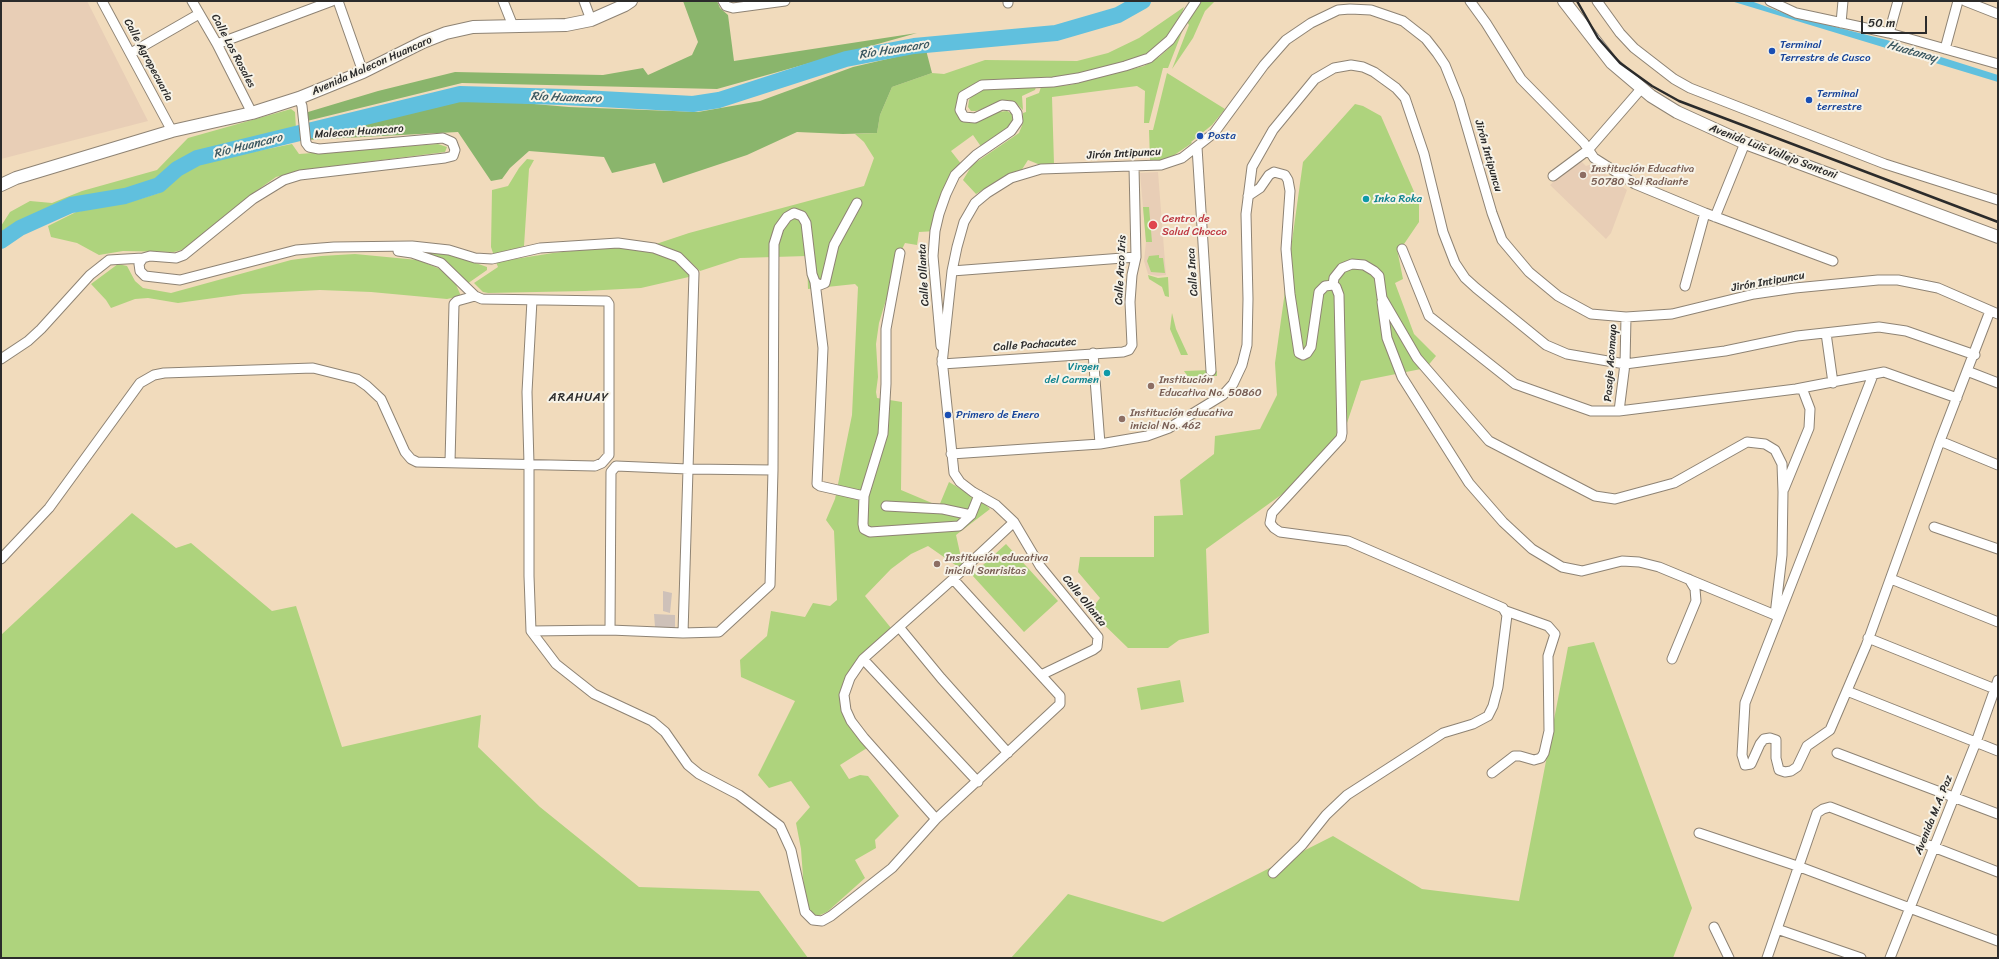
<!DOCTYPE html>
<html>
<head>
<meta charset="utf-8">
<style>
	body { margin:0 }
	#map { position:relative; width:1999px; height:959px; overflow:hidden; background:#f1dbbc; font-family:Sriracha,sans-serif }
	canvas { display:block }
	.frame { position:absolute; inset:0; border:2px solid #2b2b2b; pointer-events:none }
	.scale { position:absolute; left:1861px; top:16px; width:66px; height:18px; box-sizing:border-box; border:2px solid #2b2b2b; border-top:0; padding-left:5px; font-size:12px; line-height:14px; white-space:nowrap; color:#2b2b2b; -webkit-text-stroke:3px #f7f3e8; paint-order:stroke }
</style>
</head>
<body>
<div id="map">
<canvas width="1999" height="959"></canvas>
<div class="frame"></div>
<div class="scale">50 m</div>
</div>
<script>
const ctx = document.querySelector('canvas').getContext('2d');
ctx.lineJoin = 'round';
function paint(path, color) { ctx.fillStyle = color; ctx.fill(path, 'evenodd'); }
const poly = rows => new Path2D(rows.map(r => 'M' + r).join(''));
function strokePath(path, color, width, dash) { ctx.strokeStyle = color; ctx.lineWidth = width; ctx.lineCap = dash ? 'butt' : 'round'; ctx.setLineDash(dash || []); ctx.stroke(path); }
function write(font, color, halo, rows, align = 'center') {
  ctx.font = font + ' Sriracha,sans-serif'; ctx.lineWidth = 4; ctx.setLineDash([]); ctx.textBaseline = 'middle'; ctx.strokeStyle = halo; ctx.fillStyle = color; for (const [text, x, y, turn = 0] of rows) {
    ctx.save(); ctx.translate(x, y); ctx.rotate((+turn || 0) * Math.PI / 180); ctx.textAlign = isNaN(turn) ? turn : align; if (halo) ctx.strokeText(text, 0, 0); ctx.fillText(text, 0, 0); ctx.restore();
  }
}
paint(poly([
	[3,1,87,1,148,121,1,159,1,2],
	[1579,159,1586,166,1592,164,1627,190,1611,233,1606,239,1550,185],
	[1158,172,1166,275,1158,276,1148,274,1144,261,1146,242,1140,173]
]), '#e8ceb6');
paint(poly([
	[663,591,672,593,670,613,663,611],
	[654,614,675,615,675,628,655,627]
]), '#cec1b9');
paint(poly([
	[1202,1,1215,1,1205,11,1193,38,1172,69,1189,25,1187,22],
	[1184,7,1179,21,1162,42,1147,55,1138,58,1063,77,988,80,974,84,968,88,960,116,1007,111,1012,114,1013,121,1011,126,982,148,973,135,951,151,962,165,936,231,919,232,917,245,905,243,893,268,889,290,879,323,876,344,878,377,876,392,877,398,902,402,901,490,939,506,949,482,984,503,990,509,956,535,964,571,928,546,911,554,891,569,865,596,891,628,871,647,846,693,850,722,867,748,840,765,849,779,860,775,868,776,899,816,875,840,876,848,855,860,865,878,827,912,820,915,812,915,807,905,804,890,801,849,796,823,810,807,791,781,769,788,758,775,795,701,741,677,740,660,767,636,771,611,805,617,813,603,830,606,837,600,834,531,826,520,835,499,852,415,858,287,855,284,808,289,807,256,740,258,700,271,684,256,653,245,689,233,864,186,874,158,864,142,855,134,877,133,880,115,892,87,932,73,944,74,985,60,1077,61,1108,53,1139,38],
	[1184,27,1168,68,1163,68,1149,123,1144,123,1145,91,1137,86,1052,97,1054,164,1043,166,1028,160,1019,174,1004,177,976,194,963,180,972,165,1019,133,1023,123,1023,113,1026,112,1026,98,1039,93,1041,87,1070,85,1144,66,1159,57,1168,49],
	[1167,73,1225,109,1212,125,1191,142,1192,143,1167,160,1150,160,1149,130,1153,130],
	[1036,87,1035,90,1022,96,1023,110,1017,104,1008,100,976,111,971,111,968,107,969,100,972,96,981,90],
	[1355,104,1363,106,1381,116,1419,203,1419,222,1404,244,1397,249,1403,279,1395,283,1414,334,1436,356,1426,368,1361,381,1345,429,1288,490,1206,549,1209,633,1179,640,1168,648,1128,648,1090,611,1100,598,1078,572,1080,557,1154,557,1154,516,1183,515,1180,480,1214,454,1215,436,1260,429,1277,395,1275,363,1303,162],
	[291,109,295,112,296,129,190,156,158,181,131,191,61,204,18,224,1,237,1,226,10,212,30,201,52,203,82,191,157,170,188,138],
	[292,144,299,154,438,144,447,147,445,152,303,170,276,177,249,196,188,248,174,252,123,251,99,255,77,243,51,237,48,226,76,212,140,199,159,193,178,176,199,163],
	[527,159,534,160,529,169,524,246,494,256,491,247,492,190,508,186,519,168],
	[1143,207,1149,207,1152,242,1146,242],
	[618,246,653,251,668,256,690,271,693,276,641,288,585,291,488,293,483,292,474,283,498,267,496,262,553,253],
	[436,249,487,267,487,270,467,284,445,260,419,252],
	[355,254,418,260,440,269,454,280,461,296,447,299,371,292,320,290,243,294,178,303,148,298,135,299,111,308,106,300,91,284,118,264,127,266,135,281,143,288,171,293,291,260,321,256],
	[1159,255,1159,258,1163,258,1165,273,1151,272,1147,261,1149,256],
	[1148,275,1158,278,1168,277,1169,297,1165,296,1162,287,1149,279],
	[1172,313,1176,329,1188,355,1181,355,1170,329],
	[1211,370,1211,372,1217,371,1217,376,1210,376,1211,383,1193,384,1184,371],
	[132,513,176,548,191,543,272,611,296,606,342,747,481,715,478,747,540,807,639,887,759,891,808,958,1,958,1,635],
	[1006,544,1058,601,1024,632,972,575],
	[1594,642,1692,908,1673,958,1011,958,1068,894,1163,922,1333,836,1422,889,1519,901,1568,647],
	[1180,680,1184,702,1141,710,1137,688]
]), '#aed37d');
paint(poly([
	[683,1,717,1,720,8,728,15,734,61,917,33,717,89,462,83,307,121,308,112,378,91,455,72,603,75,643,68,648,75,692,55,698,42],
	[926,50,932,73,892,87,880,115,877,133,843,134,797,132,747,155,663,183,655,163,612,173,604,157,529,151,510,168,502,179,491,181,458,132,306,140,305,135,454,101,476,99,569,107,698,112,760,101,853,67]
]), '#8ab56c');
paint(poly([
	[1731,1,1751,1,1792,16,1887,40,1998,75,1998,82]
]), '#60c0de');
strokePath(poly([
	[1,241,20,228,71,205,125,196,159,185,177,169,197,158,460,94,564,97,693,104,719,100,846,59,914,46,1056,33,1118,15,1143,1]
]), '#60c0de', 16);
const minor = poly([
	[102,1,172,131],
	[192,1,217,44,252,113],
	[338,1,363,72],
	[503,1,513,26],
	[584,1,591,20],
	[723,1,726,6,733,8,785,1],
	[1008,1,1008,3],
	[1470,1,1486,23,1521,79,1584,143,1594,158,1635,184,1705,213,1833,261],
	[1597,1,1620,33,1634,48,1674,79,1690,88,1885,164,1998,200],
	[1770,1,1796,13,1889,33,1998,64],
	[1965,1,1998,14],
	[1841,23,1843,1],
	[1889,33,1898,1],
	[217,44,332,1],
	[1945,49,1958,1],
	[131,53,199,14],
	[299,98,302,106,306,143,309,147,319,149,443,138,452,142,455,150,453,156,445,158,300,175,284,180,253,199,184,255,176,258,150,256,143,258,139,264,140,271,145,276,180,280,296,250,334,247,412,246,449,250,475,258,492,259,540,248,618,243,654,248,678,257,694,273,683,633],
	[1197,147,1211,371],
	[1134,167,1136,257,1132,275,1130,302,1132,345,1129,350,1123,352,942,364,952,271,957,247,964,222,975,203,987,193,1011,178,1041,169,1161,165,1182,158,1214,133,1264,65,1286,40,1311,23,1338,10,1350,9,1371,10,1403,21,1426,39,1437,53,1445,65,1459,100,1492,213,1502,240,1529,272,1558,296,1591,314,1626,317,1672,314,1754,294,1795,288,1878,280,1898,280,1938,288,1998,314],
	[1553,176,1588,150,1641,89],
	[1248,196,1260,188,1269,175,1274,172,1285,175,1288,180,1290,191,1286,249,1290,294,1299,353,1303,355,1307,353,1311,347,1319,292,1325,286,1333,285,1336,287,1339,295,1342,433,1341,438,1272,513,1270,523,1274,528,1280,532,1348,541,1503,608,1507,615,1498,687,1493,706,1488,716,1473,724,1443,733,1347,795,1326,815,1302,845,1273,873],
	[1715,217,1745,143],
	[1402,249,1429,316,1515,384,1591,411,1619,411,1796,389,1884,372,1957,398],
	[398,251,412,253,441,263,475,296],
	[952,271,1136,257],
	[815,282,823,348,817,484,820,486,864,496,863,524,864,529,870,532,959,526,971,515,979,495],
	[1333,285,1334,278,1342,268,1352,264,1364,265,1374,271,1379,276,1382,298,1417,358,1489,441,1595,496,1615,499,1674,483,1747,442,1765,444,1775,450,1782,464,1783,492,1782,555,1775,615],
	[1685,286,1705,213],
	[532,300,527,392,529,464,529,576,531,631,556,664,594,694,652,721,665,732,688,765,699,774,739,795,780,826,791,850,805,912,813,920,822,921,831,916,892,868,936,819,1060,704,1060,696,953,579,863,659,850,678,844,695,846,710,851,721,864,738,936,819],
	[1382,302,1387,338,1402,377,1469,483,1503,522,1532,549,1562,567,1582,571,1622,561,1639,562,1659,567,1775,615],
	[1826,333,1833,383],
	[941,346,933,256,935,231,939,214,946,194,955,175,976,155,1011,131,1018,121,1017,113,1012,106,1002,105,975,118,964,117,960,110,963,96,982,85,1053,82,1078,78,1125,66,1149,58,1170,40,1196,1],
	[1093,353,1100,444],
	[1,359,28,341,41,329,90,275,109,260,143,258],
	[942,359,954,473,960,482,973,492,996,505,1014,522,1040,566,1098,637,1097,647,1093,650,1041,675],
	[1967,371,1998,383],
	[1873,375,1745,703,1742,755,1745,765,1751,764,1760,744,1764,739,1770,738,1776,740,1776,758,1779,770,1785,772,1791,771,1797,767,1807,746,1830,730,1866,646,1940,441,1990,311],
	[1619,411,1625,364,1626,317],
	[1940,441,1998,465],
	[951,454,1100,444,1147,436,1169,428,1223,395,1233,384,1242,365,1247,345,1248,299,1246,214,1252,167,1273,130,1315,79,1334,68,1351,65,1363,67,1374,72,1396,88,1405,98,1424,154,1443,232,1455,263,1465,278,1476,288,1546,345,1567,354,1625,364,1725,351,1797,336,1879,327,1906,331,1975,355],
	[1784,489,1809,428,1810,409,1802,388],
	[864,496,883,434,886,384,886,329,900,253],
	[886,506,943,509,971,515],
	[1934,527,1998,549],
	[1,559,49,508,140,383,154,375,164,373,313,368,357,379,367,386,381,399,405,452,411,459,417,462,595,466,602,463,609,455,609,304,607,301,482,299,475,296,457,301,454,304,450,462],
	[953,579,1014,522],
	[1891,579,1998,622],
	[899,627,941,678,1008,753],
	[610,630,611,472,616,466,688,469,773,470],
	[531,631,610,630,683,633,719,632,770,585,773,470,774,244,779,228,787,217,794,213,802,216,806,223,812,274,815,282,820,285,825,283,834,245,857,203],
	[1868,638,1995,689],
	[863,659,978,782],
	[1672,659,1696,601,1695,589,1689,579],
	[1847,691,1998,751],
	[1837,753,1998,814],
	[1492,773,1514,756,1520,756,1534,760,1541,758,1544,753,1549,731,1548,656,1555,634,1548,626,1506,611],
	[1699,833,1800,867,1998,941],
	[1714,927,1729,958],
	[1777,929,1861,958],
	[1767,958,1817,813,1823,809,1830,807,1998,872],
	[1890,958,1976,742,1998,680]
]);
const tertiary = poly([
	[1564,1,1612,63,1651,96,1677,112,1745,143,1998,237],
	[1,185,16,178,172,131,252,113,299,98,363,72,423,42,446,33,473,27,566,25,591,20,625,5,631,1]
]);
strokePath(minor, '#8e8374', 11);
strokePath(tertiary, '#8e8374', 14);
strokePath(minor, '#fff', 9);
strokePath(tertiary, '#fff', 12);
strokePath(poly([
	[1577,1,1598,38,1620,63,1652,86,1679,101,1998,222]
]), '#2b2b2b', 2.5);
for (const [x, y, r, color] of [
	[1772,51,4,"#1a4fb4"],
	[1809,100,4,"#1a4fb4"],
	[1200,136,4,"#1a4fb4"],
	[1583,175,4,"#8d6e63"],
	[1366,199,4,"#0f9aa8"],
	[1153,225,5,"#e0444e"],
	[1107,373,4,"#0f9aa8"],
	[1151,386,4,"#8d6e63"],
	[948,415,4,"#1a4fb4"],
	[1122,419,4,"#8d6e63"],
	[937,564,4,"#8d6e63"]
]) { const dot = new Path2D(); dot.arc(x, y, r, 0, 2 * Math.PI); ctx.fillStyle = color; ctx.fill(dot); strokePath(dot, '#f7f3e8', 1.5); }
write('11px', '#164399', '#f7f3e8', [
	["Terminal",1780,45],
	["Terrestre de Cusco",1780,58],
	["Terminal",1817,94],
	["terrestre",1817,107],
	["Posta",1208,136],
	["Primero de Enero",956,415]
], 'left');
write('11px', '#2b2b2b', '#f7f3e8', [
	["Calle Los Rosales",233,51,62],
	["Calle Agropecuaria",148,60,62],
	["Avenida Malecon Huancaro",372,66,-24],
	["Malecon Huancaro",359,132,-4],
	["Avenida Luis Vallejo Santoni",1773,152,21],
	["Jirón Intipuncu",1124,154,-3],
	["Jirón Intipuncu",1488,156,74],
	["Calle Arco Iris",1121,270,-87],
	["Calle Inca",1193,272,-94],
	["Calle Ollanta",924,275,-93],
	["Jirón Intipuncu",1768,282,-10],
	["Calle Pachacutec",1035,345,-4],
	["Pasaje Acomayo",1611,363,-86],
	["Calle Ollanta",1084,601,51],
	["Avenida M.A. Paz",1934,815,-68]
]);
write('11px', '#785e54', '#f7f3e8', [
	["Institución Educativa",1591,169],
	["50780 Sol Radiante",1591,182],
	["Institución",1159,380],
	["Educativa No. 50860",1159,393],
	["Institución educativa",1130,413],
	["inicial No. 462",1130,426],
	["Institución educativa",945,558],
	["inicial Sonrisitas",945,571]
], 'left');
write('11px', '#0d838f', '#f7f3e8', [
	["Inka Roka",1374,199],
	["Virgen",1099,367,"right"],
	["del Carmen",1099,380,"right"]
], 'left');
write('11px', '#be3a42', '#f7f3e8', [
	["Centro de",1162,219],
	["Salud Chocco",1162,232]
], 'left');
write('italic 12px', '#3b5861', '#f7f3e8', [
	["Río Huancaro",894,50,-9],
	["Huatanay",1912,52,16],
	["Río Huancaro",566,98,2],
	["Río Huancaro",248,146,-14]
]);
ctx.letterSpacing = '1px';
write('12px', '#2b2b2b', '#f7f3e8', [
	["ARAHUAY",579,398]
]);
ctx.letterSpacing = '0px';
</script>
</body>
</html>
